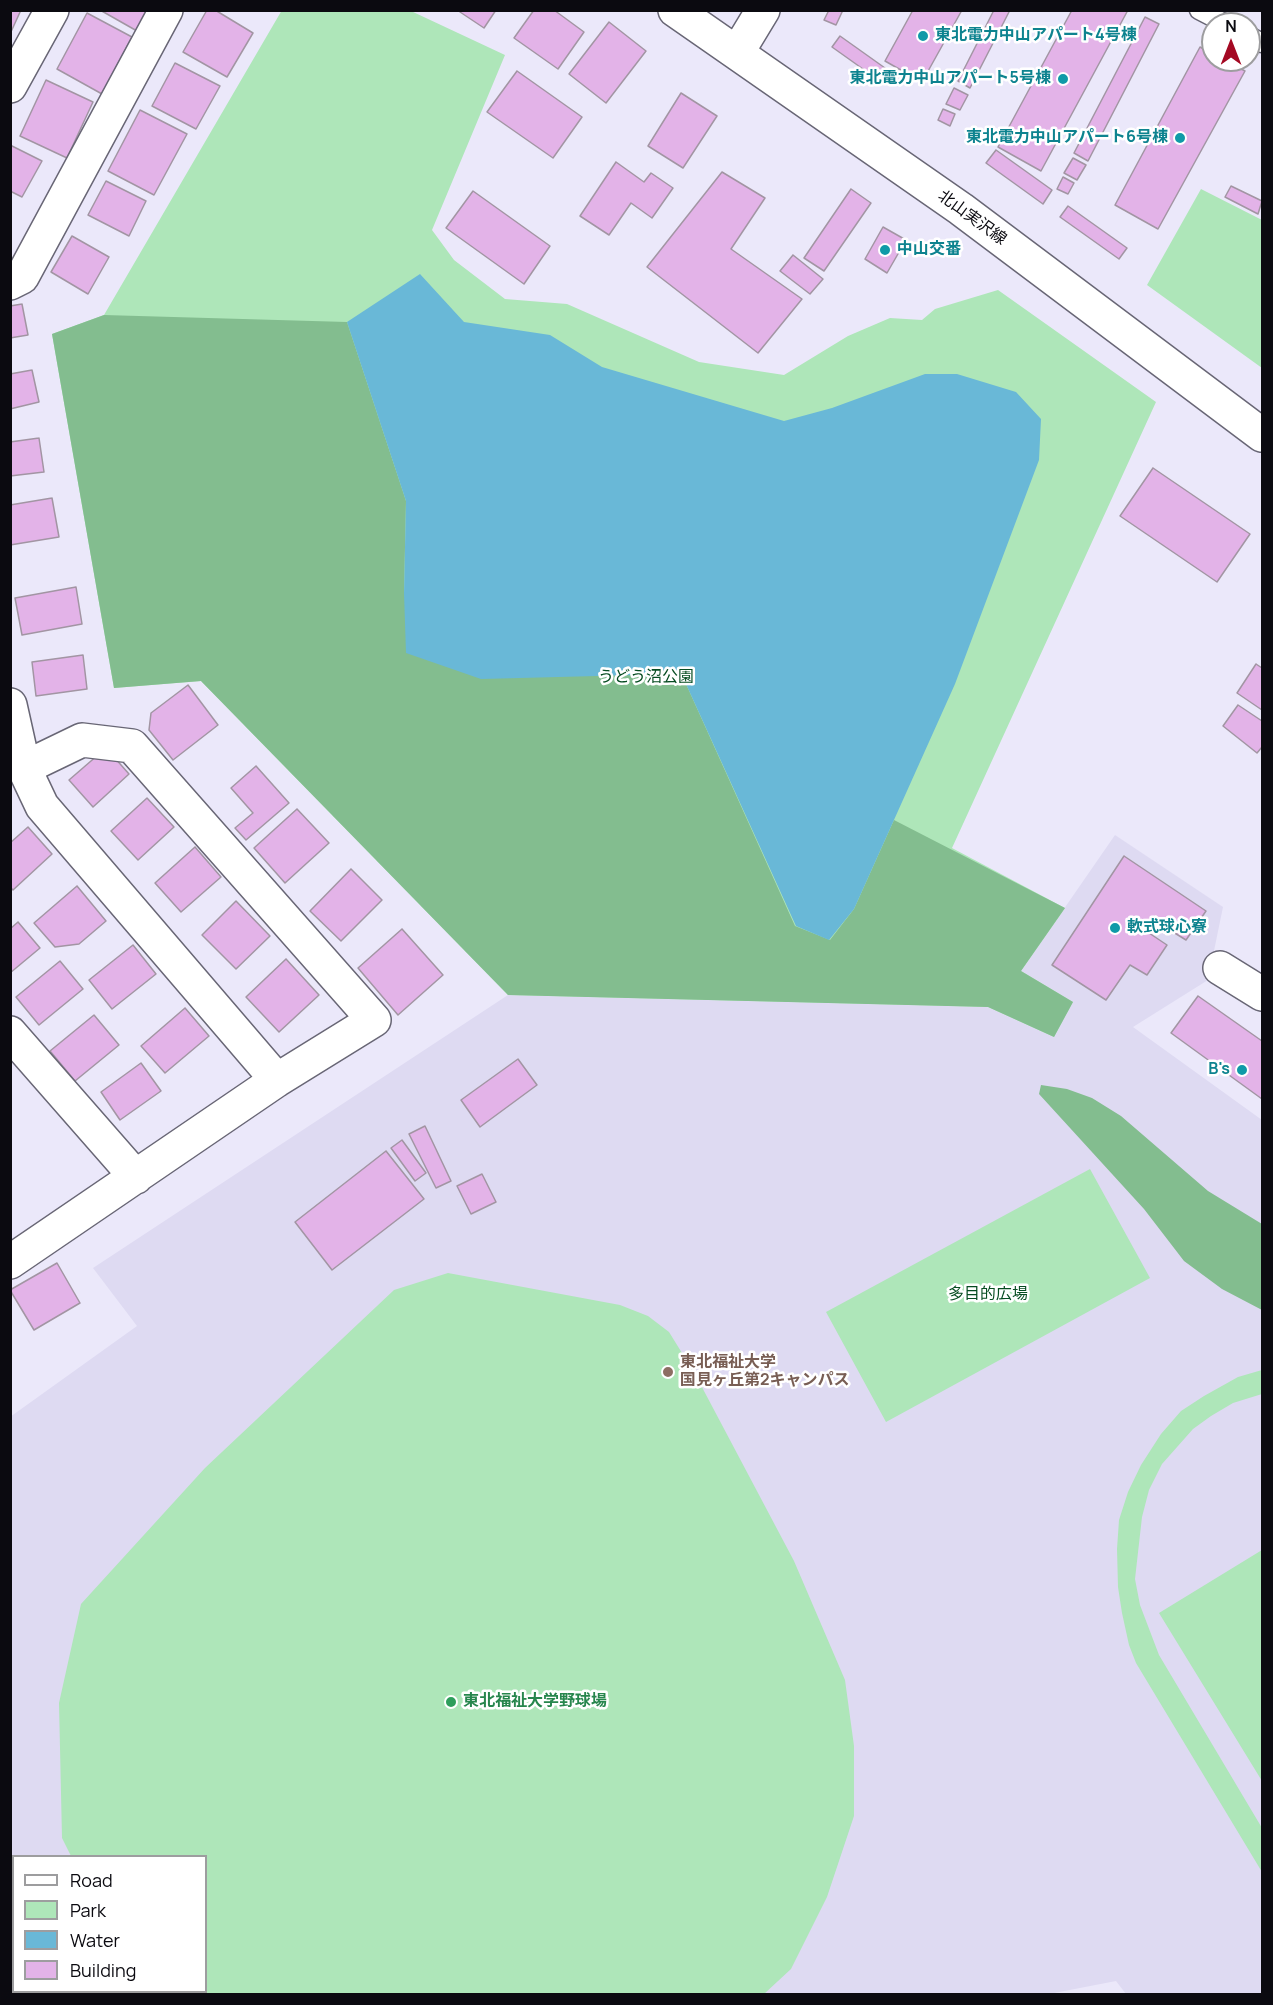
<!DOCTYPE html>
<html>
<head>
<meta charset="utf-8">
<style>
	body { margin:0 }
	#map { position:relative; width:1273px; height:2005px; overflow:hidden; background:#ebe8fa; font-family:Manrope,sans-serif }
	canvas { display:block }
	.frame { position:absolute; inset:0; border:12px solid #0b0a10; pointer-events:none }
	.legend { position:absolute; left:12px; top:1855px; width:195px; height:138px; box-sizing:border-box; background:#fff; border:2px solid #9d9d9f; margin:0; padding:8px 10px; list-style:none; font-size:18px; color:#0b0a10 }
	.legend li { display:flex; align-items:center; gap:12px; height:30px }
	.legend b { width:30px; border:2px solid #9d9d9f }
	.north { position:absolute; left:1201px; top:12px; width:60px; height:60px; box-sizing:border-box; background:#fff; border:2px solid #9d9d9f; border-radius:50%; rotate:0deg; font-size:16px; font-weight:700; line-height:24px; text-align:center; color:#0b0a10 }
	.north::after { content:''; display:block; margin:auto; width:21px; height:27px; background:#a40923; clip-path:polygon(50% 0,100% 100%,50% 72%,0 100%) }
</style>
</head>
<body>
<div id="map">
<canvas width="1273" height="2005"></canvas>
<div class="frame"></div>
<ul class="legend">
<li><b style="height:8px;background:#fff"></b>Road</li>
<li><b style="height:16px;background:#aee6b9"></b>Park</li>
<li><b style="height:16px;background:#69b8d7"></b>Water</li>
<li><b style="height:16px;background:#e3b3e8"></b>Building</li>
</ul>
<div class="north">N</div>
</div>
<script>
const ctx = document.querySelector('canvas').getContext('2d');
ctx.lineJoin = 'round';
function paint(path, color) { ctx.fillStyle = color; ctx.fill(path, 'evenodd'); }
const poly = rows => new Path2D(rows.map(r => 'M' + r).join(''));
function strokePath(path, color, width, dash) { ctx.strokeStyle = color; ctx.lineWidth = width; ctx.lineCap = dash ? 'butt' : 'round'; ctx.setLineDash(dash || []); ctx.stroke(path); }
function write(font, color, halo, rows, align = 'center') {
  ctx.font = font + ' Manrope,"Noto Sans JP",sans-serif'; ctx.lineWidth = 5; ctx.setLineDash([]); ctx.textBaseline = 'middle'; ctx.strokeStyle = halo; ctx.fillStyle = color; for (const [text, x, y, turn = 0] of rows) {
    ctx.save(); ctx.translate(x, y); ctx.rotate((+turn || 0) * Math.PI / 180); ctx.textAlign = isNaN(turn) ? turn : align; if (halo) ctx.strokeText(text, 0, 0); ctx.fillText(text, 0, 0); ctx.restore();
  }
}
paint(poly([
	[1115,835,1223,907,1208,980,1133,1027,1262,1120,1262,1994,1126,1994,1116,1981,1049,1994,11,1994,10,1417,137,1326,93,1268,508,995,988,1007,1054,1037,1021,971],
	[14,1856,206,1856,206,1992,14,1992]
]), '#dedaf2');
paint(poly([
	[282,10,411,11,505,55,432,230,454,260,505,299,567,304,699,362,784,375,848,336,890,318,922,320,935,309,998,290,1156,402,952,848,1065,908,1021,971,1073,1002,1054,1037,988,1007,508,995,201,681,114,688,52,334,104,315],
	[1201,189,1262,220,1262,368,1147,285],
	[1090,1169,1150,1278,886,1422,826,1312],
	[448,1273,620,1305,648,1316,669,1332,695,1374,794,1561,845,1680,854,1746,854,1816,827,1897,791,1969,764,1994,151,1994,148,1992,206,1992,206,1856,71,1856,62,1838,59,1703,81,1604,205,1468,394,1290],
	[1262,1370,1262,1394,1233,1403,1211,1416,1193,1429,1162,1464,1149,1490,1142,1517,1135,1579,1140,1605,1159,1655,1262,1828,1262,1872,1136,1663,1129,1645,1122,1613,1118,1587,1117,1549,1119,1520,1128,1492,1141,1465,1161,1434,1181,1411,1204,1396,1238,1377],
	[1262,1550,1262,1781,1159,1613]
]), '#aee6b9');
paint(poly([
	[104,315,347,322,406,501,404,593,636,675,686,684,795,926,830,940,854,909,894,820,1065,908,1021,971,1073,1002,1054,1037,988,1007,508,995,201,681,114,688,52,334],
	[1041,1085,1067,1089,1092,1098,1121,1116,1208,1191,1262,1224,1262,1310,1222,1289,1184,1261,1144,1209,1039,1094]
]), '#83bd8f');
paint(poly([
	[420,274,464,322,550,335,602,367,784,421,832,408,925,374,957,374,1016,392,1041,419,1039,460,955,684,854,909,829,940,796,926,686,684,636,675,481,679,406,653,404,593,406,501,347,322]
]), '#69b8d7');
const building = poly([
	[10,10,21,10,10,34,10,10],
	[100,10,148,10,137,31,100,10],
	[207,10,215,10,253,33,227,77,183,52,207,10],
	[457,10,496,10,484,28,457,10],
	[534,10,554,10,584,32,558,69,514,38,534,10],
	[829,10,843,10,836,25,824,20,829,10],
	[913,10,962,10,922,82,885,61,913,10],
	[994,10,1010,10,970,88,958,81,994,10],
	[1072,10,1128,10,1041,171,998,147,1072,10],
	[87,13,132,37,102,94,57,69,87,13],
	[1145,17,1159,24,1088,161,1074,153,1145,17],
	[609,22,646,51,606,103,569,74,609,22],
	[840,36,885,68,877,79,832,47,840,36],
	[1200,47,1213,54,1213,60,1224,60,1245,71,1158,229,1115,205,1200,47],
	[175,63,220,86,196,129,152,106,175,63],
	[517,71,582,117,553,158,487,112,517,71],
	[46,80,93,102,67,158,20,136,46,80],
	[954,88,968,95,960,110,946,104,954,88],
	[681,93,717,116,683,168,648,146,681,93],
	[943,109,955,114,950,126,938,120,943,109],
	[140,110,187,134,154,195,108,171,140,110],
	[10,145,42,161,22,197,10,191,10,145],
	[996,150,1052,190,1043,204,986,163,996,150],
	[1073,158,1086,165,1077,180,1064,173,1073,158],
	[616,162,644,182,651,173,673,188,652,218,631,203,609,235,580,216,616,162],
	[722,172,765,198,731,249,802,299,758,353,647,267,722,172],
	[1063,177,1074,183,1068,194,1057,189,1063,177],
	[106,181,146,201,129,236,88,215,106,181],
	[1231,186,1262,201,1258,214,1225,197,1231,186],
	[851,189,871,203,824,271,804,258,851,189],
	[473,191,550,246,524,284,446,228,473,191],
	[1068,206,1127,248,1119,259,1060,217,1068,206],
	[883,227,906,240,887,273,865,259,883,227],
	[72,236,109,257,88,294,51,272,72,236],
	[793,255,823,279,810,294,780,271,793,255],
	[22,304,28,335,10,338,10,306,22,304],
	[32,370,39,402,10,409,10,374,32,370],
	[39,438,44,472,10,476,10,442,39,438],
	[1153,468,1250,534,1217,582,1120,516,1153,468],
	[52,498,59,537,10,545,10,505,52,498],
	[76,587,82,624,22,635,15,598,76,587],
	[83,655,87,689,36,696,32,662,83,655],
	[1256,664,1262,668,1262,710,1237,693,1256,664],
	[188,685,218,725,173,760,149,730,151,713,188,685],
	[1238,705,1262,721,1262,747,1257,753,1223,726,1238,705],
	[106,748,129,774,93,807,69,780,106,748],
	[256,766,289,803,246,840,235,828,253,813,231,788,256,766],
	[147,798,174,827,138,860,111,831,147,798],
	[297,809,329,843,285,883,254,848,297,809],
	[28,827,52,854,13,890,10,887,10,843,28,827],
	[195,847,221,877,181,912,155,883,195,847],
	[1124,856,1206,911,1186,940,1157,922,1149,933,1167,945,1147,975,1130,965,1106,1000,1052,965,1124,856],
	[351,869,382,900,341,941,310,911,351,869],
	[77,886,106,921,79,944,55,947,34,923,77,886],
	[236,901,270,936,236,969,202,935,236,901],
	[18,922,40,948,10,973,10,929,18,922],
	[402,929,443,975,398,1015,358,968,402,929],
	[133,945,156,974,112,1009,89,980,133,945],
	[286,959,319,995,279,1032,246,997,286,959],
	[60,961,83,989,39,1025,16,997,60,961],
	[1198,996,1262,1041,1262,1099,1171,1033,1198,996],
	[185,1008,209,1036,165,1073,141,1046,185,1008],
	[94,1015,119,1045,75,1081,50,1051,94,1015],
	[518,1059,537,1085,480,1127,461,1100,518,1059],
	[141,1063,161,1091,120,1120,101,1092,141,1063],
	[425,1126,451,1181,436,1188,409,1134,425,1126],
	[402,1140,426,1173,415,1181,391,1148,402,1140],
	[386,1151,424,1199,332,1270,295,1222,386,1151],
	[482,1174,496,1202,471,1214,457,1186,482,1174],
	[57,1263,80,1303,34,1330,10,1290,57,1263]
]);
paint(building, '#e3b3e8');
strokePath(building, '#a295a3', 1.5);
const lane = poly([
	[1199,10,1226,24],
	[1249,36,1262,43]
]);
const street = poly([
	[10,86,52,10],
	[10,283,22,277,166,10],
	[10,705,24,768,42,806,277,1080],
	[1220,968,1262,994],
	[10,1033,136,1177],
	[10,1262,277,1080,374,1020,132,746,82,740,24,768]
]);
const secondary = poly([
	[675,10,961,209,1262,435],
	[737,53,763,10]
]);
strokePath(lane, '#686675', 21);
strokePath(street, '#686675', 36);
strokePath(secondary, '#686675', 36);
strokePath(lane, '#fff', 18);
strokePath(street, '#fff', 33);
strokePath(secondary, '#fff', 33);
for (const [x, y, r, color] of [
	[923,36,6,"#0f9aa8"],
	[1063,79,6,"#0f9aa8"],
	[1180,138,6,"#0f9aa8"],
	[885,250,6,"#0f9aa8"],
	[1115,928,6,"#0f9aa8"],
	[1242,1070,6,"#0f9aa8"],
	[668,1372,6,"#8d6e63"],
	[451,1702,6,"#2e9e5b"]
]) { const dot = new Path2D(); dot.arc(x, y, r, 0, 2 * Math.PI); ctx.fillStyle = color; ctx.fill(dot); strokePath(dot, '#fff', 2); }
write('bold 16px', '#0d838f', '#fff', [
	["東北電力中山アパート4号棟",935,36],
	["東北電力中山アパート5号棟",1051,79,"right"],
	["東北電力中山アパート6号棟",1168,138,"right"],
	["中山交番",897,250],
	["軟式球心寮",1127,928],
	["B's",1230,1070,"right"]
], 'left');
write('16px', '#0b0a10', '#fff', [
	["北山実沢線",972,218,36]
]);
write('16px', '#064c21', '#fff', [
	["うどう沼公園",646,678],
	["多目的広場",988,1295]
]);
write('bold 16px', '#785e54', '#fff', [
	["東北福祉大学",680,1363],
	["国見ヶ丘第2キャンパス",680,1381]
], 'left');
write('bold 16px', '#27864d', '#fff', [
	["東北福祉大学野球場",463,1702]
], 'left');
</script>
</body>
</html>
